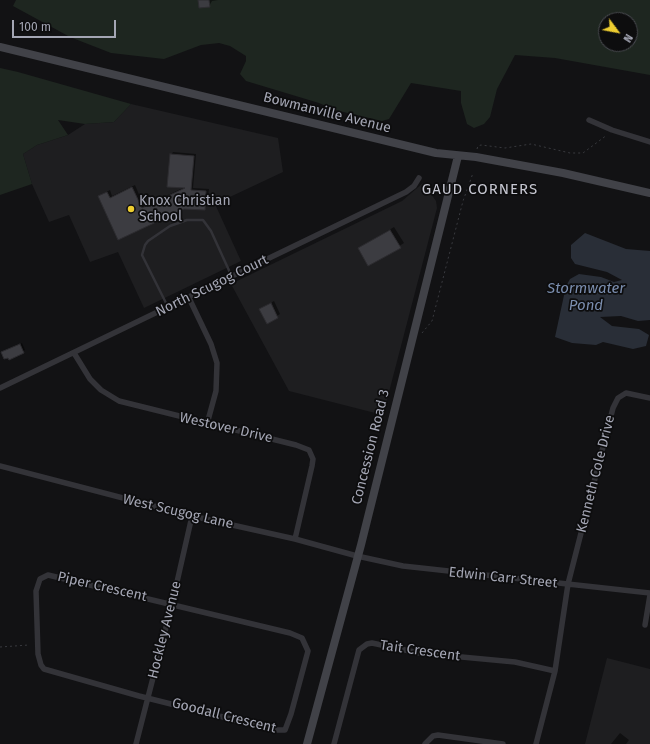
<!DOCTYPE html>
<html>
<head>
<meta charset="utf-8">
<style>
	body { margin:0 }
	#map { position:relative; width:650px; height:744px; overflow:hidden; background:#121214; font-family:"Fira Sans",sans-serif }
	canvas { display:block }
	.north { position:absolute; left:598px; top:12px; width:40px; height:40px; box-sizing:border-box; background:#0d0d0e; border:1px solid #494a50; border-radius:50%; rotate:122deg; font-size:11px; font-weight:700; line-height:16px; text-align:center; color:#a4a6b4 }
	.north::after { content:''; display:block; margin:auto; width:14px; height:18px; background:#edcd30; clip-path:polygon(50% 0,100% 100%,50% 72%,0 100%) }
	.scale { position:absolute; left:12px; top:20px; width:104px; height:18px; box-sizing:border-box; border:2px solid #a4a6b4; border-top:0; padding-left:5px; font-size:12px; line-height:14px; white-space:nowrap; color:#a4a6b4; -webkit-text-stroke:3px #0d0d0e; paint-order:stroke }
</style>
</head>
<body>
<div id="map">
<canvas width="650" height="744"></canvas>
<div class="north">N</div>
<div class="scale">100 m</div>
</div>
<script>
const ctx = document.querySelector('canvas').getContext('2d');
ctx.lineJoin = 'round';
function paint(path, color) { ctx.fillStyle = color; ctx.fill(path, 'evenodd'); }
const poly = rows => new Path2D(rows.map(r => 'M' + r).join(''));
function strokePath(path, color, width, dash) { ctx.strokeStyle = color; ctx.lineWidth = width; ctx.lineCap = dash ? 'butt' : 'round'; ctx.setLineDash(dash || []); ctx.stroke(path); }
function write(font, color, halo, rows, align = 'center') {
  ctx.font = font + ' "Fira Sans",sans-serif'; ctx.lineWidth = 3.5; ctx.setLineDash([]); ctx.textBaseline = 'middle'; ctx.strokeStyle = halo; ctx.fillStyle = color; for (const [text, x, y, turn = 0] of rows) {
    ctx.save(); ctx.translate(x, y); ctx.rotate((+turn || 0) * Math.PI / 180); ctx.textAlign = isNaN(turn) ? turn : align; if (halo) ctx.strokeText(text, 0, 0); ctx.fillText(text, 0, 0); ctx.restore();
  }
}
paint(poly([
	[131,104,278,138,283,172,215,204,241,261,144,308,118,252,90,262,69,215,49,222,32,184,23,154,37,145,68,135,85,124,114,122],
	[423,183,436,201,437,208,383,415,289,391,231,284,402,201],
	[607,658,650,669,650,744,585,744]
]), '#1e1e20');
paint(poly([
	[16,0,650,0,650,75,555,58,515,55,497,89,490,117,484,124,474,128,467,124,461,103,461,91,411,83,389,119,382,121,335,110,319,103,246,81,240,74,246,61,246,56,230,46,219,43,201,45,164,59,111,53,70,37,13,6],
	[606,20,630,20,630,44,606,44],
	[0,68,18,72,131,104,114,122,85,124,58,120,68,135,37,145,23,154,32,184,0,195]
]), '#1e2620');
paint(poly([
	[585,233,626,249,650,251,650,320,638,321,621,316,600,317,612,326,639,329,649,335,646,346,633,349,603,342,596,345,572,343,555,337,566,286,570,279,579,274,601,277,614,282,622,280,607,272,575,264,571,258,571,245]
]), '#292e37');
paint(poly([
	[199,0,218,0,212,1,209,6],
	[173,152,196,154,193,188,209,189,207,206,204,209,184,208,119,238,99,196,110,190,112,196,135,185,144,206,185,187,171,155],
	[394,227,404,243,369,265,359,248],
	[274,301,280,314,267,322,260,309],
	[22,343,25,350,9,359,2,352],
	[620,733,629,740,626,744,611,744]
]), '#0007');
const building = poly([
	[198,0,209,0,210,7,199,8,198,0],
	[170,154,194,156,191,190,206,191,205,210,184,209,118,240,98,196,107,192,110,198,132,187,142,208,185,188,167,187,170,154],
	[390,230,401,248,368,266,358,248,390,230],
	[271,303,278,318,267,324,259,309,271,303],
	[20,344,24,353,9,360,8,358,4,359,1,352,20,344]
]);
paint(building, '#3c3c41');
strokePath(building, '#2d2c30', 1);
strokePath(poly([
	[477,149,478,146,481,145,505,148,531,144,570,153,583,153,607,135],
	[422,333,432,321,463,201,473,173],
	[0,647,29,645]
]), '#393a3f', 1, [2, 3]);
strokePath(poly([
	[168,307,142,255,145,245,148,241,170,226,187,220,203,220,211,231,232,277]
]), '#333338', 2.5);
strokePath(poly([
	[589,120,612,130,650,142],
	[189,298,211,344,217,363,216,391,207,424],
	[74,353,90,379,101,390,119,401,296,445,309,450,313,459,312,466,295,539],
	[0,388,406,192,414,186,419,178],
	[0,466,192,516,295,539,357,556,403,566,650,593],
	[48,575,290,633,302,638,308,651,291,714,285,730,275,730,139,696,44,669,41,665,38,654,36,591,40,579,48,575],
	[645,625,650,595],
	[136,744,172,604,192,516],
	[334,744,359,650,367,644,372,643,419,653,515,662,555,671],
	[425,744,433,736,438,735,503,744],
	[536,744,555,671,568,584,613,408,618,398,626,393,650,398]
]), '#333338', 5.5);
strokePath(poly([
	[0,47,436,153,476,157,563,173,650,193],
	[307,744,361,545,458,156]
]), '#414248', 8);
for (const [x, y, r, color] of [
	[131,209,4,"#edcd30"]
]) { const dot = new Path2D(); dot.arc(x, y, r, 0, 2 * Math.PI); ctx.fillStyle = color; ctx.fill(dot); strokePath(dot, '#0d0d0e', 1.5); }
write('14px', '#a4a6b4', '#0d0d0e', [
	["Bowmanville Avenue",327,113,14],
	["North Scugog Court",212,286,-26],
	["Westover Drive",226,428,13],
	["Concession Road 3",371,447,-76],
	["Kenneth Cole Drive",596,474,-76],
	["West Scugog Lane",178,512,13],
	["Edwin Carr Street",503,578,6],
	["Piper Crescent",102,587,13],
	["Hockley Avenue",165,630,-76],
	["Tait Crescent",420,651,8],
	["Goodall Crescent",224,716,14]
]);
write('14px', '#a4a6b4', '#0d0d0e', [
	["Knox Christian",139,201],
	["School",139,217]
], 'left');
ctx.letterSpacing = '1px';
write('15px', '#c5c6d0', '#0d0d0e', [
	["GAUD CORNERS",480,190]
]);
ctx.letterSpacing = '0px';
write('italic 15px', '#7b8eaf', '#0d0d0e', [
	["Stormwater",586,289],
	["Pond",586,306]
]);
</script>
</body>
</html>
